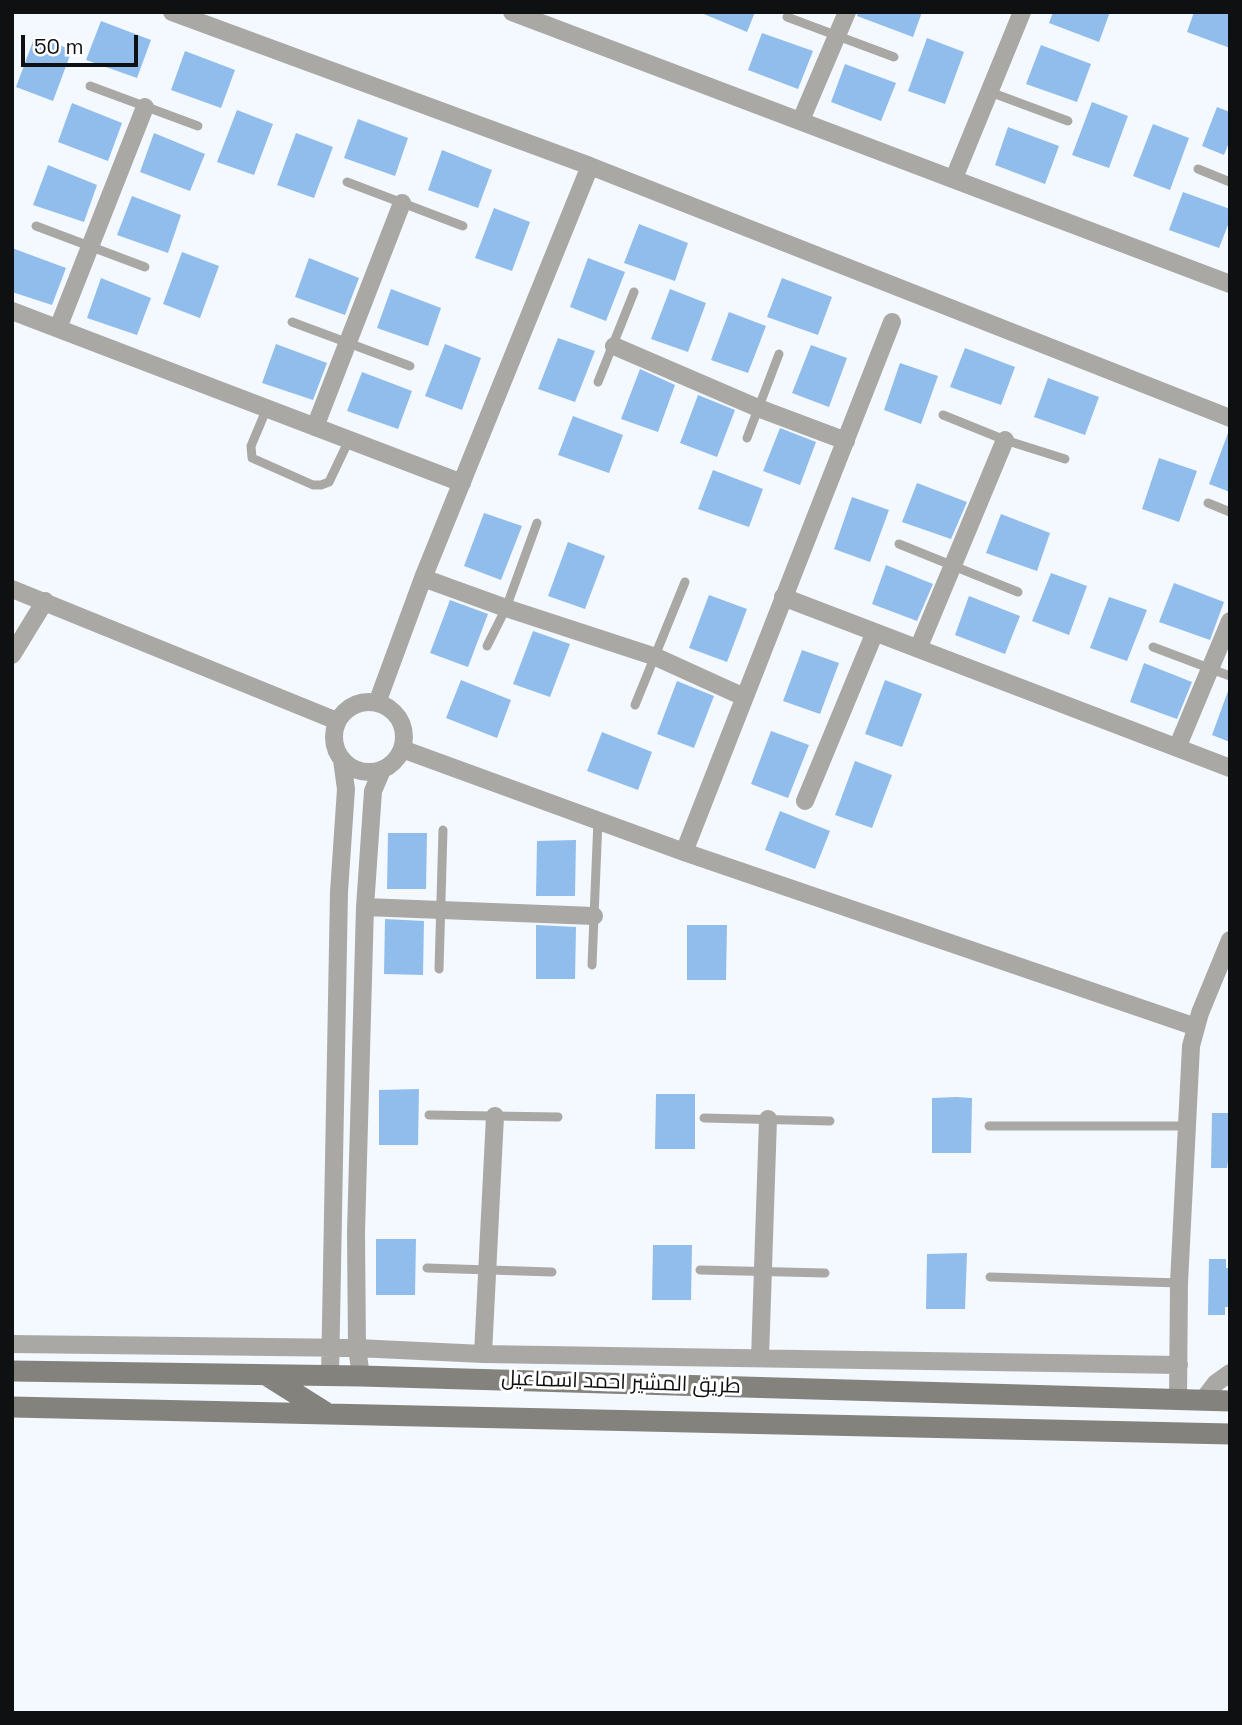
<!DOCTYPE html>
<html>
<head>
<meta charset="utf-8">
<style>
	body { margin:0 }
	#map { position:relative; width:1242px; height:1725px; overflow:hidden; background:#f4f9ff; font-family:"Space Grotesk",sans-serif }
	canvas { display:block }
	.frame { position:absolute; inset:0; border:14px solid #0e1012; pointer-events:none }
	.scale { position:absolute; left:21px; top:35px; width:117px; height:32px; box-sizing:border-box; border:4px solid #0e1012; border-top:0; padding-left:9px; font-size:21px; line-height:24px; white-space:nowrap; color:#0e1012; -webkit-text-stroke:5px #fff; paint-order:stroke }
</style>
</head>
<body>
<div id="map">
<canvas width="1242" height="1725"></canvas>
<div class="frame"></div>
<div class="scale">50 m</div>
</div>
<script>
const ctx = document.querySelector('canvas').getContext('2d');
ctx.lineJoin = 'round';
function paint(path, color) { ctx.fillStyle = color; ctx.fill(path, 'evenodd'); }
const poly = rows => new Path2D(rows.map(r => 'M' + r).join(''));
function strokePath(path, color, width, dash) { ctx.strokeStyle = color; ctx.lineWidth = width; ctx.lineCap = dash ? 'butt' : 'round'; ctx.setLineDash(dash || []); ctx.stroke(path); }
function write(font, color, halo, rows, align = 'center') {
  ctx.font = font + ' "Space Grotesk",Cairo,sans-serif'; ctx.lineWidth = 6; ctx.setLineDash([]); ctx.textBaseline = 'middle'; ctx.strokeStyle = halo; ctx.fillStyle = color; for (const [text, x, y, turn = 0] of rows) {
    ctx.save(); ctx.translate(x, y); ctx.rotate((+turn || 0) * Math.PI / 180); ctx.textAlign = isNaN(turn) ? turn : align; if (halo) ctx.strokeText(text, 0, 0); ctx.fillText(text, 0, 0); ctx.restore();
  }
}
paint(poly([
	[699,12,755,12,747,32],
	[858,12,922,12,913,37,857,16],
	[1053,12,1110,12,1099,42,1049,23],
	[1194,12,1230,12,1230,48,1187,32],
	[101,21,151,40,137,78,86,60],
	[762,33,813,51,798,89,748,70],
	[35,36,72,50,53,101,16,87],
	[927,38,964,52,945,104,908,91],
	[1041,45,1091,64,1077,102,1026,84],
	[185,51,235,70,221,108,171,90],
	[845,64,896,83,881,121,831,102],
	[1092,102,1128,116,1109,168,1072,155],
	[72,103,122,123,108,161,58,142],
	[1217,107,1230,112,1230,140,1224,155,1202,146],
	[237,110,273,124,254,175,217,162],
	[358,119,408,138,395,176,344,158],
	[1153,124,1189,138,1170,190,1133,176],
	[1008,127,1059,146,1045,184,995,165],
	[154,133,205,154,190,191,140,172],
	[296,133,333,147,314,198,277,185],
	[442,150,492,170,478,208,428,190],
	[48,165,97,185,84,222,33,205],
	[1183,192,1230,209,1230,220,1219,248,1169,230],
	[132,196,181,215,168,253,117,235],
	[494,208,530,222,512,271,475,258],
	[639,224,688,243,675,281,624,263],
	[12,248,66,268,52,305,12,292],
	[182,252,219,266,200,318,163,304],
	[309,258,359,278,345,315,295,297],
	[588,258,625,272,606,321,570,307],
	[101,278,151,298,137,335,87,318],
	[782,278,832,297,818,335,767,317],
	[391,289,441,308,428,346,377,328],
	[670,289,706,303,688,352,651,339],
	[729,312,766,326,748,373,711,360],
	[558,338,595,351,575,402,538,389],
	[276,344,327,363,313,400,262,383],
	[445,344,481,358,462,410,425,396],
	[811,345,847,358,829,407,792,393],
	[965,348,1015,367,1001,405,950,387],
	[900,363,938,376,921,424,884,410],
	[640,369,675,385,658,432,621,419],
	[362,372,412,391,398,429,347,411],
	[1048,378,1099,397,1085,435,1034,417],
	[698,395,735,410,717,457,680,443],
	[573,416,623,435,609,473,558,455],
	[780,428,816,442,800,485,763,471],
	[1228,433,1230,433,1230,492,1209,484],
	[1159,458,1197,471,1179,522,1142,509],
	[713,470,763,489,749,527,698,509],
	[917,483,967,502,951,539,902,522],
	[852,497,889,510,870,562,834,549],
	[484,513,522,526,501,580,464,566],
	[1001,514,1050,533,1037,571,986,553],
	[568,542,605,556,585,609,548,596],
	[886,565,933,584,917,621,872,604],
	[1051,573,1087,586,1069,635,1032,621],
	[1174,583,1224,602,1210,640,1159,622],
	[709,595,747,609,727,662,689,648],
	[969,596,1020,616,1005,654,955,635],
	[1109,597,1147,610,1127,661,1090,648],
	[450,600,488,614,468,667,430,653],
	[533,631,570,644,550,697,513,684],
	[802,650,839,663,820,714,783,701],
	[1144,663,1192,682,1177,719,1130,702],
	[461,680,511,700,497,738,446,718],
	[885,680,922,694,902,747,865,734],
	[677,681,714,696,694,748,657,734],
	[1228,691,1230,692,1230,742,1212,735],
	[771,731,809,745,788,798,751,784],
	[602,732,652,752,638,790,587,771],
	[855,761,892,775,872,828,835,815],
	[780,811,830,831,815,869,765,850],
	[388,833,427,833,426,889,387,889],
	[576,840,575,896,536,896,537,841],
	[385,919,424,921,423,975,384,974],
	[536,925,576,927,575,979,536,979],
	[687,925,727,925,726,980,687,980],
	[419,1089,418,1145,379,1145,379,1090],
	[656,1094,695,1094,695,1149,655,1149],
	[956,1097,972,1098,971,1153,932,1153,932,1098],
	[1212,1113,1229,1113,1230,1161,1228,1161,1227,1168,1211,1168],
	[376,1239,416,1239,415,1295,376,1295],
	[653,1245,692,1245,691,1300,652,1300],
	[967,1253,965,1309,926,1309,927,1254],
	[1209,1259,1226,1259,1226,1268,1230,1268,1230,1307,1225,1307,1225,1315,1208,1315]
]), '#91bdec');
strokePath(poly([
	[787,17,894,57],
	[90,86,198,126],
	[990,92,1068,121],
	[1198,169,1230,182],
	[347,182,463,226],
	[36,226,145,267],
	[292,322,410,366],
	[598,382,634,292],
	[267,408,251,446,252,458,313,485,321,485,329,482,349,440],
	[943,415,1005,440,1065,459],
	[747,438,779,354],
	[1208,503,1230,512],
	[899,544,1018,592],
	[487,646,506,608,537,523],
	[1153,647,1230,676],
	[635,705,685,582],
	[592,965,598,820],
	[439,969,443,830],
	[429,1115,558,1117],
	[704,1118,830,1121],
	[989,1126,1185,1126],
	[427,1268,552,1272],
	[700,1270,825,1273],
	[990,1277,1179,1283]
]), '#aaa8a5', 9);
strokePath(poly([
	[172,12,590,166,1230,418],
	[512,12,1230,284],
	[801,120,847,12],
	[954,178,1022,12],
	[12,311,462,483],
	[58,328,145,107],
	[614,346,758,408,846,441],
	[315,427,402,203],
	[423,578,506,608,656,657,744,697],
	[12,589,337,721],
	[783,597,1230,768],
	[918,649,1005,440],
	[12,655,45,601],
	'334 737a35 35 0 1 1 70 0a35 35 0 1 1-70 0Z',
	[377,703,423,578,590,166],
	[1177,748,1230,621],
	[402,749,684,852,1196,1027],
	[805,801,875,632],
	[684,852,892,322],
	[365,907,594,916],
	[12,1344,357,1348,483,1354,1179,1365],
	[483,1354,495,1116],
	[760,1358,768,1119],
	[330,1376,339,892,346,789,342,760],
	[361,1376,357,1348,356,1232,365,907,373,791,382,770],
	[1178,1400,1179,1283,1191,1046,1200,1013,1230,940],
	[1203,1400,1216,1383,1230,1373]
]), '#aaa8a5', 18);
strokePath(poly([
	[12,1371,361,1376,1230,1401],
	[266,1375,325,1412],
	[12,1407,1230,1434]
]), '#84827d', 21);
write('21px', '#0e1012', '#fff', [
	["طريق المشير احمد اسماعيل",621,1383,2]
]);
</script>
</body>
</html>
